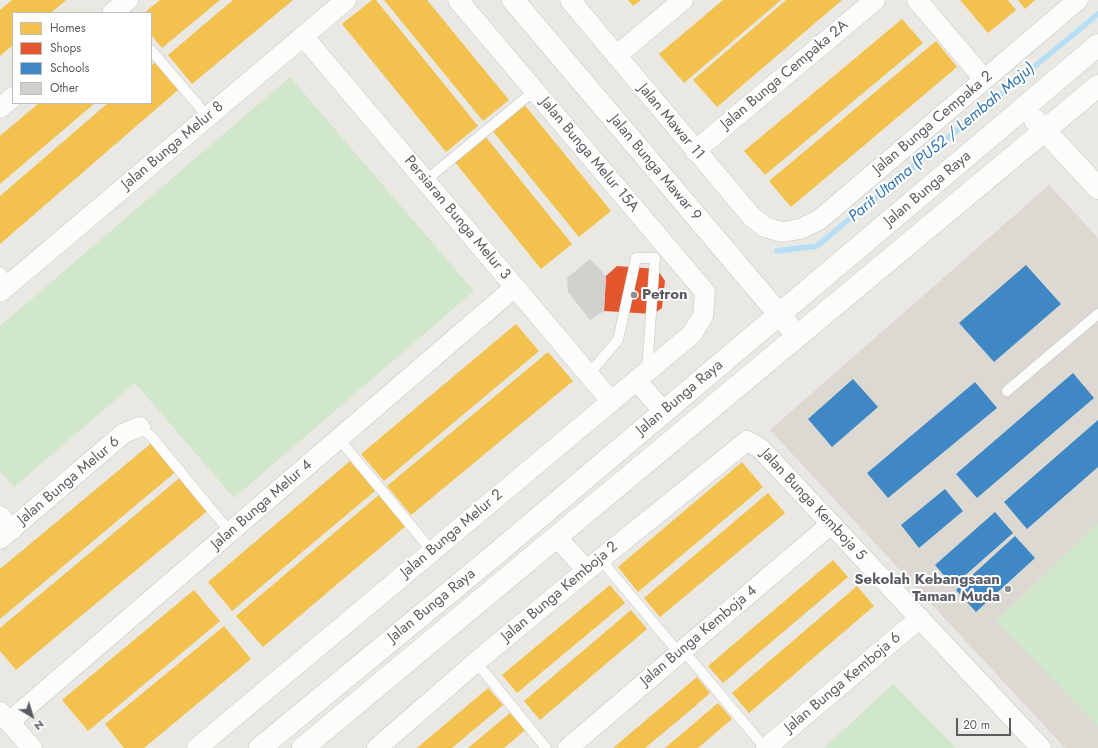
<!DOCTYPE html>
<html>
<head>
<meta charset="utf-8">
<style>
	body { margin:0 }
	#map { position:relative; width:1098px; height:748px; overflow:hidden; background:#eae8e3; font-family:Jost,sans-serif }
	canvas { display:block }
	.legend { position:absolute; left:12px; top:12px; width:140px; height:92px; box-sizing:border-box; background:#fff; border:1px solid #bdbec0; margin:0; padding:5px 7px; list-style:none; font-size:12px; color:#595d62 }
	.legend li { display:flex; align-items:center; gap:8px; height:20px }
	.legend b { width:20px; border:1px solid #bdbec0 }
	.north { position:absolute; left:12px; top:696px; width:40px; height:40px; -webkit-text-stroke:3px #fff; paint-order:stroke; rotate:142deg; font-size:11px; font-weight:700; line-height:16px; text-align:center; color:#595d62 }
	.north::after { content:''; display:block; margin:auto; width:14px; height:18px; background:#595d62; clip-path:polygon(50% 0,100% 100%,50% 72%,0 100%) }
	.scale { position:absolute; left:956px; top:718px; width:55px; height:18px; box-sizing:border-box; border:2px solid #595d62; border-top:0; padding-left:5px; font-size:12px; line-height:14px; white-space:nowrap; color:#595d62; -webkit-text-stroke:3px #fff; paint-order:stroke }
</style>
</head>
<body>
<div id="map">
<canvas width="1098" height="748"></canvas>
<ul class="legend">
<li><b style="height:11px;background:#f2c14e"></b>Homes</li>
<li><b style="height:11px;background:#e4572e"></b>Shops</li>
<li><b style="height:11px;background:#3f88c5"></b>Schools</li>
<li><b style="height:11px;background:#d1d0cd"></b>Other</li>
</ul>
<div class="north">N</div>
<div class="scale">20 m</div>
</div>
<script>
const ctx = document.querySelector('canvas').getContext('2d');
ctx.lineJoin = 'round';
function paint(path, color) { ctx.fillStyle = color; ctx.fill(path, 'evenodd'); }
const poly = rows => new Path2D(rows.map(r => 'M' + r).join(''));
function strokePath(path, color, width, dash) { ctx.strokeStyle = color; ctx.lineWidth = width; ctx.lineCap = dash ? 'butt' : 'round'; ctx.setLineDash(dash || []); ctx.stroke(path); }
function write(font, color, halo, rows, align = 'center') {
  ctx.font = font + ' Jost,sans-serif'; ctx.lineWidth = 4; ctx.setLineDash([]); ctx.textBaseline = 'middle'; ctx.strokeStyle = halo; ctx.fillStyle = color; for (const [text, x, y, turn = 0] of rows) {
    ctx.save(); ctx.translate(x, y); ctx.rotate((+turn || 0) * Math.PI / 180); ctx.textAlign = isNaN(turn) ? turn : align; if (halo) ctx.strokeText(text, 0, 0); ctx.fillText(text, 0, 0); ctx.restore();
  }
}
paint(poly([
	[1049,185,1098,238,1098,748,1065,748,770,430]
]), '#dcd9d2');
paint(poly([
	[290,77,474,291,234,498,135,383,14,487,0,471,0,326],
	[1098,523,1098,726,996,621],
	[893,684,956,748,824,748]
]), '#d1e7cc');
paint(poly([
	[12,0,66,0,51,13,13,13,13,45,0,56,0,10],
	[160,0,220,0,162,48,151,35,151,13,144,13],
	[233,0,293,0,192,84,168,55],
	[372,0,376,0,478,126,446,152,342,24],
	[384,0,427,0,509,100,483,121],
	[628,0,641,0,633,6],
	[723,0,781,0,684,83,659,54],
	[786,0,842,0,717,107,693,80],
	[960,0,1008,0,1016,10,988,33],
	[1018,0,1035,0,1025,9],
	[902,19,923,43,765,175,744,151],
	[936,41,957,67,791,207,769,181],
	[155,62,178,90,0,244,0,196,108,103,151,103,151,66],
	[39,103,95,103,0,184,0,136],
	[523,103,611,211,579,237,491,129],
	[485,136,572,244,541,269,454,161],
	[516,324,539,351,384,481,361,454],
	[548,352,573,381,411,515,387,486],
	[154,441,178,470,0,619,0,569],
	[350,461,375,491,232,611,208,582],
	[742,462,763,487,638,592,618,567],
	[183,475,211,508,16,670,0,651,0,628],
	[768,493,785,513,660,617,644,598],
	[380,494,407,525,263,647,236,616],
	[833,560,848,577,723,683,708,666],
	[610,585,625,603,517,693,502,675],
	[857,586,874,606,749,713,732,693],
	[194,590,220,621,88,731,62,700],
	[631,610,647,629,540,720,524,701],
	[224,626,251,659,144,748,124,748,105,724],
	[697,677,710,693,693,708,645,748,613,748],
	[488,688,503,705,452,748,417,748],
	[718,703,732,719,705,742,698,748,665,748],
	[510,713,525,730,516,738,504,748,468,748]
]), '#f2c14e');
paint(poly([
	[617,266,657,269,665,281,662,308,653,314,604,311,606,276]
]), '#e4572e');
paint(poly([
	[1026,265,1061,304,994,362,959,323],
	[1073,373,1094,398,977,498,956,474],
	[853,379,878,407,832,447,808,419],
	[975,382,997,408,888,498,867,473],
	[1098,420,1098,467,1027,529,1004,502],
	[945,489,963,511,919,548,901,525],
	[995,512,1013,533,953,586,935,565],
	[1015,536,1035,558,976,612,956,590]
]), '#3f88c5');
strokePath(poly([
	[777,251,817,246,1098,14]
]), '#b5def7', 5.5);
paint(poly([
	[590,259,606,276,604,311,590,320,568,292,567,278]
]), '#d1d0cd');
const lane = poly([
	[151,50,208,117],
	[425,181,534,91],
	[0,272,10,284],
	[589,374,618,340,636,258,655,258,647,370],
	[1007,391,1098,314],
	[140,427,151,436,230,532],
	[339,439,432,551],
	[600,559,679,653],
	[683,650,765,748],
	[476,662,546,748]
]);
const street = poly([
	[570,0,752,217,765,227,782,232,800,229,819,220,1078,0],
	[917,0,984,79],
	[112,13,128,0],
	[303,36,611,401],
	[616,56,683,0],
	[0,108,13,97],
	[695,151,875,0],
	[0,292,346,0],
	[636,380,664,412],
	[0,516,12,530],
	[556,537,587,570],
	[0,539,124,433,140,427],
	[0,712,32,748],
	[9,722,515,287],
	[197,748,692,334,703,316,705,292,458,0],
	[377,748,476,662,587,570,747,441,760,448,1041,748],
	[568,748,831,524],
	[766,748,920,618]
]);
const secondary = poly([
	[513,0,789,326],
	[1035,120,1098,188],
	[260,748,491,558,1098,45],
	[303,748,1098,86]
]);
strokePath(lane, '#c6c6c6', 11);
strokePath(street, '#c6c6c6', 21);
strokePath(secondary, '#c6c6c5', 23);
strokePath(lane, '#fcfcfb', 10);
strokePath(street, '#fcfcfb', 20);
strokePath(secondary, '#fcfcfb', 22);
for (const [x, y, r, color] of [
	[634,295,4,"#8c8e8f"],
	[1008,589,4,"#8c8e8f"]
]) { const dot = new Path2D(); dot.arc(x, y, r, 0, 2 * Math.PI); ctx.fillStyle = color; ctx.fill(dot); strokePath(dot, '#fff', 1.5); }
write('15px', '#595d62', '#fff', [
	["Jalan Bunga Cempaka 2A",785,75,-40],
	["Jalan Mawar 11",671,122,50],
	["Jalan Bunga Cempaka 2",933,123,-40],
	["Jalan Bunga Melur 8",173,146,-40],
	["Jalan Bunga Melur 15A",589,155,50],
	["Jalan Bunga Mawar 9",655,168,50],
	["Jalan Bunga Raya",928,189,-40],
	["Persiaran Bunga Melur 3",457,218,50],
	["Jalan Bunga Raya",680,398,-40],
	["Jalan Bunga Melur 6",69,481,-40],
	["Jalan Bunga Melur 4",262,505,-41],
	["Jalan Bunga Kemboja 5",813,505,47],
	["Jalan Bunga Melur 2",452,534,-40],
	["Jalan Bunga Kemboja 2",560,592,-40],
	["Jalan Bunga Raya",432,606,-39],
	["Jalan Bunga Kemboja 4",699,636,-40],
	["Jalan Bunga Kemboja 6",843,683,-40]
]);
write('bold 15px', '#595d62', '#fff', [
	["Petron",642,295],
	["Sekolah Kebangsaan",1000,580,"right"],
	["Taman Muda",1000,597,"right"]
], 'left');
write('italic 16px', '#3275ae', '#fff', [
	["Parit Utama (PU52 / Lembah Maju)",942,143,-40]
]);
</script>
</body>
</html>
